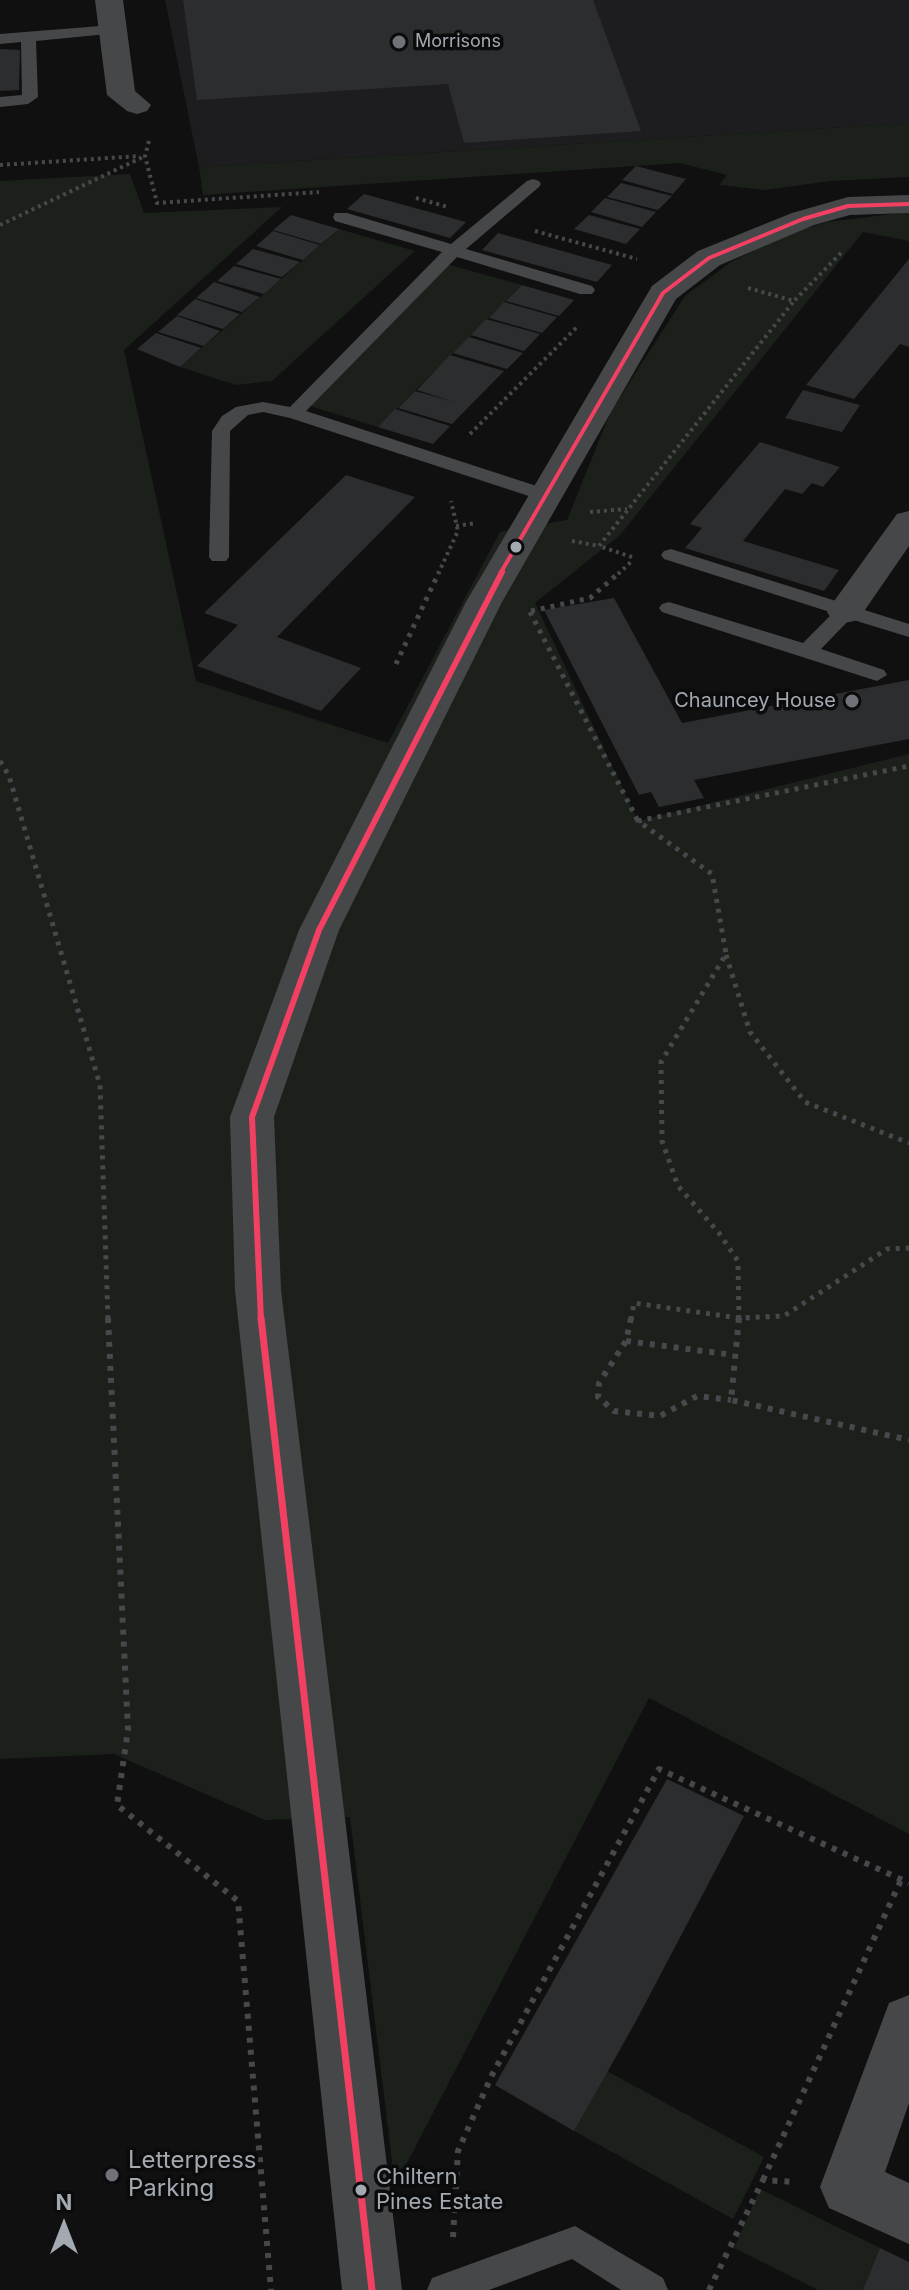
<!DOCTYPE html>
<html>
<head>
<meta charset="utf-8">
<style>
	body { margin:0 }
	#map { position:relative; width:909px; height:2290px; overflow:hidden; background:#101011; font-family:Inter,sans-serif }
	canvas { display:block }
	.north { position:absolute; left:24px; top:2186px; width:80px; height:80px; -webkit-text-stroke:6px #0b0b0c; paint-order:stroke; rotate:0deg; font-size:22px; font-weight:700; line-height:32px; text-align:center; color:#a2a9b1 }
	.north::after { content:''; display:block; margin:auto; width:28px; height:36px; background:#a2a9b1; clip-path:polygon(50% 0,100% 100%,50% 72%,0 100%) }
</style>
</head>
<body>
<div id="map">
<canvas width="909" height="2290"></canvas>
<div class="north">N</div>
</div>
<script>
const ctx = document.querySelector('canvas').getContext('2d');
ctx.lineJoin = 'round';
function paint(path, color) { ctx.fillStyle = color; ctx.fill(path, 'evenodd'); }
const poly = rows => new Path2D(rows.map(r => 'M' + r).join(''));
function strokePath(path, color, width, dash) { ctx.strokeStyle = color; ctx.lineWidth = width; ctx.lineCap = dash ? 'butt' : 'round'; ctx.setLineDash(dash || []); ctx.stroke(path); }
function write(font, color, halo, rows, align = 'center') {
  ctx.font = font + ' Inter,sans-serif'; ctx.lineWidth = 7; ctx.setLineDash([]); ctx.textBaseline = 'middle'; ctx.strokeStyle = halo; ctx.fillStyle = color; for (const [text, x, y, turn = 0] of rows) {
    ctx.save(); ctx.translate(x, y); ctx.rotate((+turn || 0) * Math.PI / 180); ctx.textAlign = isNaN(turn) ? turn : align; if (halo) ctx.strokeText(text, 0, 0); ctx.fillText(text, 0, 0); ctx.restore();
  }
}
paint(poly([
	[165,0,909,0,909,123,199,167]
]), '#1d1d1f');
paint(poly([
	[909,123,909,177,831,181,764,190,719,185,727,175,680,163,203,195,199,167],
	[130,174,144,213,282,207,124,350,196,681,388,743,500,532,567,520,611,411,685,296,731,262,790,233,827,222,909,212,909,241,863,232,620,535,535,603,638,821,909,754,909,1834,649,1698,395,2186,350,1817,265,1820,114,1754,0,1759,0,181],
	[339,229,415,251,272,381,236,385,180,367],
	[446,264,522,285,378,427,310,406],
	[607,2071,764,2157,733,2219,574,2131],
	[760,2189,880,2248,863,2290,818,2290,734,2248]
]), '#1b201b');
paint(poly([
	[183,0,593,0,641,131,464,143,448,84,197,100],
	[0,49,20,50,19,90,0,91],
	[636,166,686,179,673,194,622,180],
	[621,183,672,196,658,210,607,197],
	[364,194,466,222,450,238,347,209],
	[605,198,656,212,642,227,591,212],
	[291,215,339,229,321,244,273,230],
	[589,215,640,229,626,244,574,229],
	[273,231,320,245,303,260,256,246],
	[498,233,612,265,597,282,482,250],
	[253,249,300,262,282,277,236,264],
	[909,259,909,347,900,344,854,399,806,385],
	[234,266,281,279,264,294,217,281],
	[214,282,260,297,242,312,196,298],
	[522,285,574,300,559,316,506,301],
	[195,299,240,314,223,329,177,315],
	[504,302,557,317,542,333,489,318],
	[177,316,220,331,204,346,158,332],
	[486,319,540,334,524,351,471,335],
	[156,333,201,348,180,367,137,349],
	[469,337,523,353,507,369,453,353],
	[450,355,504,371,452,424,398,408,415,391,454,402,417,390],
	[803,390,860,405,842,432,785,418],
	[395,409,450,426,433,444,378,427],
	[760,442,840,467,823,487,812,483,802,494,785,489,743,541,839,570,824,591,685,548,702,528,690,524],
	[346,475,415,497,277,637,361,668,321,711,197,666,238,625,204,613],
	[614,598,682,723,909,680,909,739,694,780,704,798,659,807,651,792,639,795,544,610],
	[667,1779,744,1816,636,2021,574,2131,495,2085],
	[880,2248,909,2262,909,2290,863,2290]
]), '#2c2d2e');
strokePath(poly([
	[149,141,145,156,157,203,319,192],
	[0,165,140,156],
	[416,198,448,207],
	[0,225,145,156],
	[535,231,637,259],
	[748,288,794,301,843,251],
	[470,434,579,325],
	[590,512,627,509],
	[456,526,476,523],
	[572,541,599,546],
	[632,557,599,546,794,301],
	[438,574,458,531,451,501],
	[618,574,633,560]
]), '#46484b', 4, [3, 4]);
strokePath(poly([
	[531,611,590,598,620,572],
	[530,612,638,821],
	[396,664,439,572],
	[0,761,9,776,100,1085,108,1320],
	[726,955,750,1032,805,1102,909,1143],
	[631,1320,634,1303,739,1318,784,1316,887,1249,909,1248],
	[739,1320,738,1261,719,1233,678,1186,662,1141,661,1062,726,954,712,874,638,821,909,766]
]), '#46484b', 5, [4, 6]);
strokePath(poly([
	[108,1318,128,1730,117,1805,238,1901,271,2290],
	[631,1318,626,1341,599,1383,598,1397,614,1411,660,1416,697,1396,731,1400],
	[736,1318,749,1318],
	[739,1318,731,1400,909,1440],
	[626,1341,726,1354],
	[763,2180,901,1880],
	[453,2237,458,2151,492,2075,659,1769,909,1883],
	[709,2290,763,2180,795,2182]
]), '#46484b', 6, [5, 7]);
paint(poly([
	[113,25,121,30,118,33,36,41,38,97,28,104,0,107,0,97,22,95,21,42,0,44,0,34,113,25],
	[533,179,539,181,541,184,539,187,466,249,592,286,595,290,592,294,580,294,457,257,306,411,552,491,554,495,552,499,538,499,290,418,263,412,248,415,230,431,229,557,226,561,212,561,209,557,212,431,222,416,236,407,263,402,290,407,442,252,335,221,333,217,335,213,347,213,451,244,527,181,533,179],
	[671,549,909,624,909,637,850,619,821,649,884,670,887,675,877,681,662,612,659,608,662,604,669,602,803,643,833,613,664,559,661,555,664,551,671,549],
	[575,2226,663,2278,668,2290,621,2290,572,2259,489,2290,427,2290,432,2278,575,2226]
]), '#454749');
paint(poly([
	[95,0,123,0,135,91,151,105,147,111,137,114,127,111,107,95,95,0],
	[909,195,909,213,850,215,814,225,720,265,676,299,502,602,339,930,274,1117,281,1290,402,2290,342,2290,235,1290,230,1117,299,930,466,602,652,286,698,251,792,213,848,197,909,195],
	[909,511,909,546,858,620,845,623,832,620,827,612,832,604,897,514,909,511],
	[909,1995,909,2103,885,2172,909,2183,909,2244,829,2208,820,2187,889,2003,909,1995]
]), '#454749');
strokePath(poly([
	[500,574,663,293,709,258,803,219,848,206,909,204]
]), '#f24062', 4);
strokePath(poly([
	[261,1320,252,1117,319,930,502,572]
]), '#f24062', 6);
strokePath(poly([
	[261,1318,372,2290]
]), '#f24062', 7);
for (const [x, y, r, color] of [
	[399,42,8,"#6f7379"],
	[516,547,7,"#a2a9b1"],
	[852,701,8,"#6f7379"],
	[112,2175,8,"#6f7379"],
	[361,2190,7,"#a2a9b1"]
]) { const dot = new Path2D(); dot.arc(x, y, r, 0, 2 * Math.PI); ctx.fillStyle = color; ctx.fill(dot); strokePath(dot, '#0b0b0c', 3); }
write('18px', '#a2a9b1', '#0b0b0c', [
	["Morrisons",415,42]
], 'left');
write('20px', '#a2a9b1', '#0b0b0c', [
	["Chauncey House",836,701]
], 'right');
write('22px', '#a2a9b1', '#0b0b0c', [
	["Chiltern",376,2177],
	["Pines Estate",376,2202]
], 'left');
write('24px', '#a2a9b1', '#0b0b0c', [
	["Letterpress",128,2161],
	["Parking",128,2189]
], 'left');
</script>
</body>
</html>
